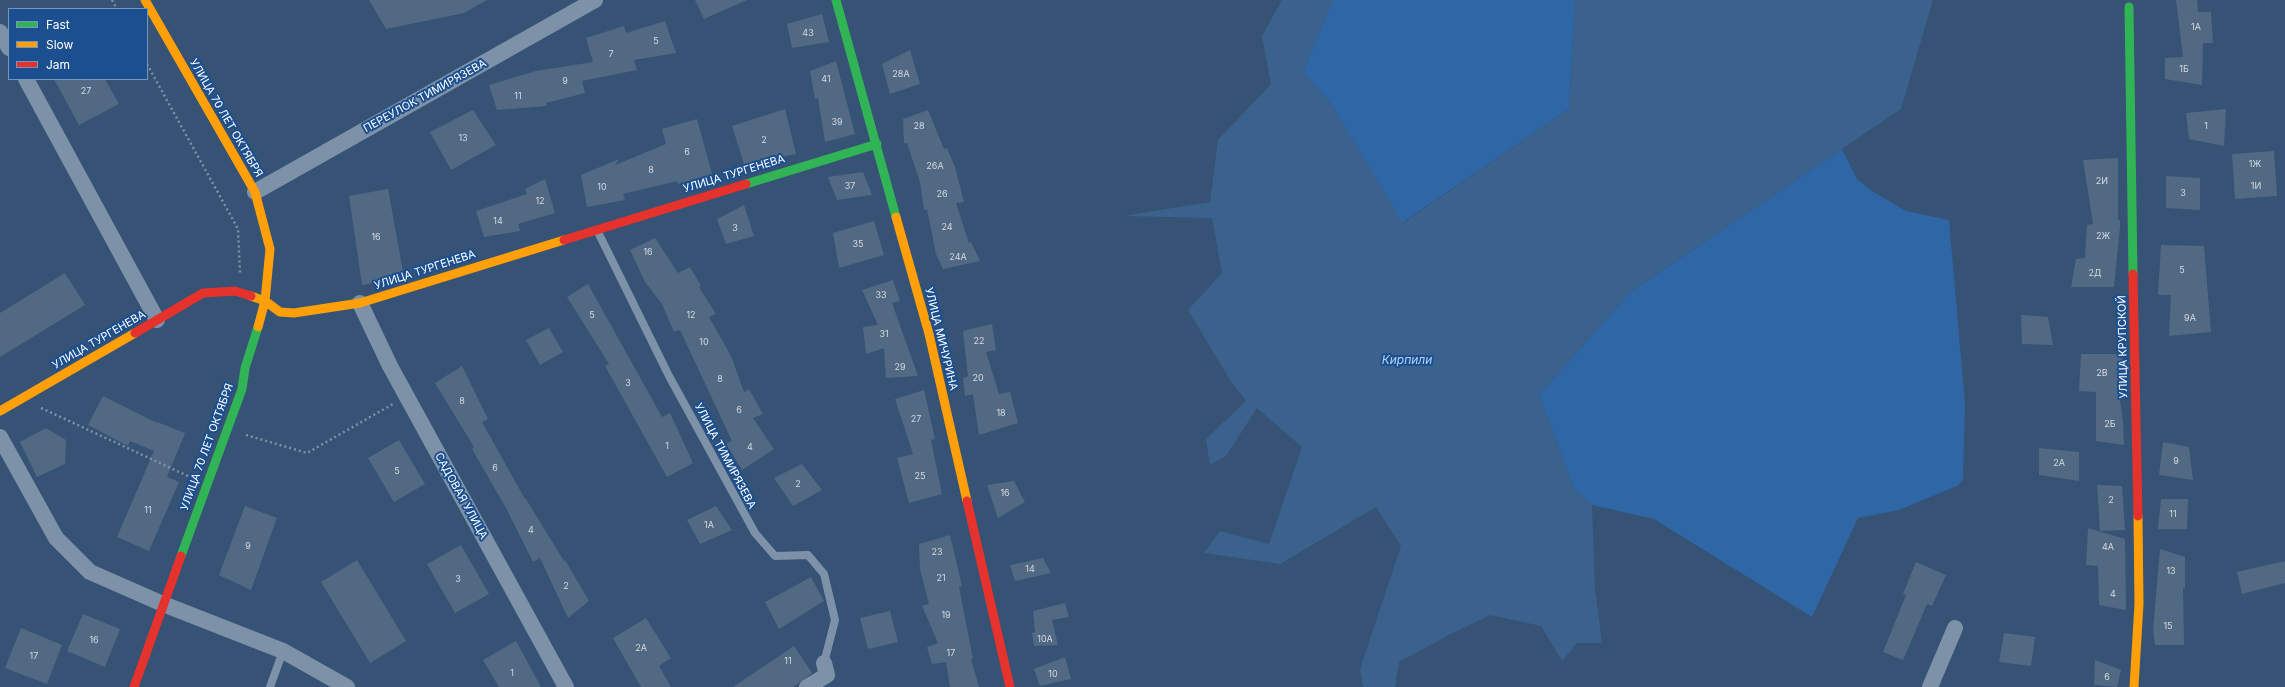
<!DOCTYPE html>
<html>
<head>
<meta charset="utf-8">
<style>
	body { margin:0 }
	#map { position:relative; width:2285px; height:687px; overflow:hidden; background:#365274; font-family:Inter,sans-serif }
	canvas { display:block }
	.legend { position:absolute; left:8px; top:8px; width:140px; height:72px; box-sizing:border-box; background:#1b4f8f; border:1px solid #7695bc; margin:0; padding:5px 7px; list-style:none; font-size:12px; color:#fff }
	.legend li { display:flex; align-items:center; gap:8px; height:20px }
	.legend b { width:20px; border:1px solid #7695bc }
</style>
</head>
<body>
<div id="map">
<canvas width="2285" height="687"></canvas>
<ul class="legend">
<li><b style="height:5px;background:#30b455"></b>Fast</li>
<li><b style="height:5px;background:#ff9f0a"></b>Slow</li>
<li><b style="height:5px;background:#e5322d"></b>Jam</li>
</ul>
</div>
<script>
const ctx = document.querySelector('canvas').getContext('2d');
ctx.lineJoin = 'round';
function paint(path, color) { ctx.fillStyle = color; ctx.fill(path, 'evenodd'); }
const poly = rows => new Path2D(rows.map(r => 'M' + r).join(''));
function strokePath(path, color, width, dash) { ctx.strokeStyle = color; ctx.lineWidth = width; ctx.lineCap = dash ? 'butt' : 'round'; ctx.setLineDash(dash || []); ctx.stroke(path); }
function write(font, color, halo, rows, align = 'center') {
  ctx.font = font + ' Inter,sans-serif'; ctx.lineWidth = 4; ctx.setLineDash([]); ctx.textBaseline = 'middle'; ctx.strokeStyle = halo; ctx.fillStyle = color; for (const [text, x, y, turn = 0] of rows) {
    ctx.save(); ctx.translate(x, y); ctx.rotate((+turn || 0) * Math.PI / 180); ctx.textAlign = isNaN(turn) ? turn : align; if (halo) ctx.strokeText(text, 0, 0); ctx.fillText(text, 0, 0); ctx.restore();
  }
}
paint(poly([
	[1333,0,1575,0,1569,109,1402,223,1331,104,1303,71],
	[1842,149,1857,179,1872,191,1906,211,1949,220,1965,404,1963,480,1957,486,1899,510,1858,518,1812,617,1654,519,1592,505,1574,489,1539,395,1630,292]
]), '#2f66a5');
paint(poly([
	[1282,0,1333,0,1303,71,1331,104,1403,223,1569,109,1575,0,1933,0,1901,109,1630,292,1539,395,1574,489,1592,505,1595,589,1602,643,1577,643,1562,661,1541,626,1490,615,1451,634,1399,662,1395,687,1363,687,1360,669,1401,546,1376,507,1280,564,1204,553,1220,531,1269,544,1302,447,1257,408,1226,456,1210,465,1206,439,1246,401,1230,380,1188,310,1222,273,1212,218,1123,216,1210,202,1218,140,1271,84,1262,36]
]), '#3b618d');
paint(poly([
	[369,0,487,0,464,13,386,29],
	[695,0,747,0,704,19],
	[2176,0,2197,0,2198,12,2211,12,2213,43,2203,43,2202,85,2165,79,2165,58,2183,57],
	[822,14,829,42,792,48,787,24],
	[665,21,676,53,634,60,637,70,582,81,585,93,546,103,547,106,497,110,489,85,536,71,593,62,586,38,624,26,626,33],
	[910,50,920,84,890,94,882,64],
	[836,61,855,134,825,142,818,98,815,99,810,71],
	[54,79,105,79,119,104,79,125],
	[785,109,796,154,744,164,732,126],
	[2226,109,2224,146,2189,139,2186,113],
	[473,110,496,145,451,170,430,132],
	[928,110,944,149,947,148,955,167,964,202,956,203,969,243,971,242,980,261,943,269,936,254,927,209,924,210,920,182,907,143,904,143,903,119],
	[697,119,712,174,678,184,677,181,623,194,625,200,587,207,581,175,619,159,615,165,666,144,662,129],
	[2274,151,2277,196,2235,199,2232,154],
	[2118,158,2118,220,2120,220,2120,227,2114,287,2071,287,2076,259,2085,258,2087,225,2093,224,2083,160],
	[863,172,872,195,837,200,828,177],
	[2166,176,2200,178,2200,210,2166,208],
	[545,179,555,213,518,224,520,231,484,237,476,211,527,194,525,189],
	[388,189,404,277,362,285,349,196],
	[744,205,754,236,726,244,717,219],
	[874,221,884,255,839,268,833,233],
	[655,238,678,273,690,267,701,286,699,287,716,314,709,317,731,356,744,392,749,389,763,414,753,418,774,449,742,470,726,444,732,441,680,330,674,332,662,304,645,282,630,250],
	[2161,245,2204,246,2211,332,2169,336,2171,295,2158,295],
	[65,273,85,305,0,357,0,313],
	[893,280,900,301,892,303,918,376,886,378,884,348,866,354,863,327,878,325,862,290],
	[588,284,662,417,670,413,693,463,667,477,605,366,609,364,567,297],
	[2021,315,2048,317,2053,345,2022,344],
	[992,324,996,350,986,352,999,394,1010,392,1018,423,979,435,973,394,965,396,963,378,968,376,963,331],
	[549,328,563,352,540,365,526,340],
	[2081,354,2122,354,2123,394,2119,393,2123,421,2124,445,2096,441,2096,392,2079,391],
	[462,366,488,419,482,422,525,499,526,499,564,561,565,560,589,601,568,618,540,558,533,562,506,508,472,449,474,447,435,383],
	[924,390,935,439,931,440,942,494,909,503,897,458,913,454,895,399],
	[103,396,157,423,157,422,185,433,167,477,179,482,149,551,117,537,154,451,130,441,128,446,88,425],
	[46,428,66,440,65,464,37,477,20,442],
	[399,440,425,484,394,502,368,458],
	[2163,442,2189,447,2193,480,2159,475],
	[2039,448,2079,452,2079,481,2039,475],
	[802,464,822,490,793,506,774,478],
	[1014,481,1025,502,998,518,987,485],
	[2097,485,2122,486,2125,530,2100,531],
	[2161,499,2188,499,2187,529,2158,529],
	[245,506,277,518,251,590,219,575],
	[716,506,732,530,700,544,687,520],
	[2088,528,2125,539,2126,610,2099,605,2098,566,2086,565],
	[950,535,962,586,959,587,973,659,971,659,979,687,950,687,946,662,932,664,927,647,938,643,922,606,929,604,920,569,919,544],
	[461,545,489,594,455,613,427,564],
	[2160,549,2185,557,2185,589,2183,588,2184,645,2155,645,2153,630],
	[1043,558,1051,573,1015,581,1010,565],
	[357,560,406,641,370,663,321,582],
	[2285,561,2285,583,2242,594,2237,572],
	[1916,562,1946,575,1932,606,1927,604,1903,660,1883,652,1906,595,1903,594],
	[811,577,824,601,779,629,765,602],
	[1065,603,1069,617,1052,620,1058,645,1034,646,1032,633,1035,632,1033,611],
	[890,611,898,642,868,649,860,618],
	[83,614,120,629,105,667,67,651],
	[646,618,671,658,659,666,671,687,641,687,613,638],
	[21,628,62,645,47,684,5,668],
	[2004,633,2035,637,2031,666,1999,662],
	[516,641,541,687,499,687,483,660],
	[794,646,812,673,798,684,793,687,733,687],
	[1065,657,1071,679,1040,686,1034,669],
	[2095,660,2121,670,2117,687,2094,685]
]), '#526984');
strokePath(poly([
	[112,0,117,9],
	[147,64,238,229,240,273],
	[41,408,190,477],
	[246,435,307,453,393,404]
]), '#7d92a8', 2.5, [2, 3]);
strokePath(poly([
	[597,230,669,376,755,533,775,556,808,555,824,574,835,620,824,663],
	[270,687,283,651]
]), '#7d92a8', 8);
strokePath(poly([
	[0,32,9,48],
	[26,79,157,320],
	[255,192,595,0],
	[360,303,390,366,566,687],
	[0,437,56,538,90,572,163,604,283,651,347,687],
	[807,687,827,675,824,663],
	[1930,687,1955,628]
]), '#7d92a8', 16);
strokePath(poly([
	[836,0,896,217],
	[2129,7,2133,274],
	[746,184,877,144],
	[181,556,242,389,245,368,258,327]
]), '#30b455', 9);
strokePath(poly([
	[145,0,255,192,270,249,265,301,258,327],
	[896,217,929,334,967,501],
	[251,296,265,301,280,312,294,313,360,303,564,240],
	[0,411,135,333],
	[2134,687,2139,604,2138,516]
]), '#ff9f0a', 9);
strokePath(poly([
	[564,240,746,184],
	[2133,274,2138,516],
	[135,333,203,293,235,291,251,296],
	[967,501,1010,687],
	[134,687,181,556]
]), '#e5322d', 9);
write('9px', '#d4dae0', null, [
	["1А",2196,27],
	["43",808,33],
	["5",656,41],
	["7",611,54],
	["1Б",2184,69],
	["28А",901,74],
	["41",826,79],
	["9",565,81],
	["27",86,91],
	["11",518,96],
	["39",837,122],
	["28",919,126],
	["1",2206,126],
	["13",463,138],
	["2",764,140],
	["6",687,152],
	["1Ж",2255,164],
	["26А",935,166],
	["8",651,170],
	["2И",2102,181],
	["37",850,186],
	["1И",2256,186],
	["10",602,187],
	["3",2183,193],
	["26",942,194],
	["12",540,201],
	["14",498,221],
	["24",947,227],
	["3",735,228],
	["2Ж",2103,236],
	["16",376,237],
	["35",858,244],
	["16",648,252],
	["24А",958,257],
	["5",2182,270],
	["2Д",2095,273],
	["33",881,295],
	["5",592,315],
	["12",691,315],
	["9А",2190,318],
	["31",884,334],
	["22",979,341],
	["10",704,342],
	["29",900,367],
	["2В",2102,373],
	["20",978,378],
	["8",720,379],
	["3",628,383],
	["8",462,401],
	["6",739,410],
	["18",1001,413],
	["27",916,419],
	["2Б",2110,424],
	["1",667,446],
	["4",750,447],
	["9",2176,461],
	["2А",2059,463],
	["6",495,468],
	["5",397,471],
	["25",920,476],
	["2",798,484],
	["16",1005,493],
	["2",2111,500],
	["11",148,510],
	["11",2173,514],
	["1А",709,525],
	["4",531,530],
	["9",248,546],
	["4А",2108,547],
	["23",937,552],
	["14",1030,569],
	["13",2171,571],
	["21",941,578],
	["3",458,579],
	["2",566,586],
	["4",2113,594],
	["19",946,615],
	["15",2168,626],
	["10А",1045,639],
	["16",94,640],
	["2А",641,648],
	["17",951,653],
	["17",34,656],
	["11",788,661],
	["1",512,673],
	["10",1053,674],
	["6",2107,677]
]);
write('11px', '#fff', '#1b4f8f', [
	["ПЕРЕУЛОК ТИМИРЯЗЕВА",425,96,-29],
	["УЛИЦА 70 ЛЕТ ОКТЯБРЯ",226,118,60],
	["УЛИЦА ТУРГЕНЕВА",734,174,-17],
	["УЛИЦА ТУРГЕНЕВА",425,270,-18],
	["УЛИЦА МИЧУРИНА",941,339,76],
	["УЛИЦА ТУРГЕНЕВА",99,340,-30],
	["УЛИЦА КРУПСКОЙ",2123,347,-91],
	["УЛИЦА 70 ЛЕТ ОКТЯБРЯ",207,447,-70],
	["УЛИЦА ТИМИРЯЗЕВА",725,456,62],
	["САДОВАЯ УЛИЦА",461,496,61]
]);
write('italic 12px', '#b5d3f5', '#1b4f8f', [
	["Кирпили",1407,360]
]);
</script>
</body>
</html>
